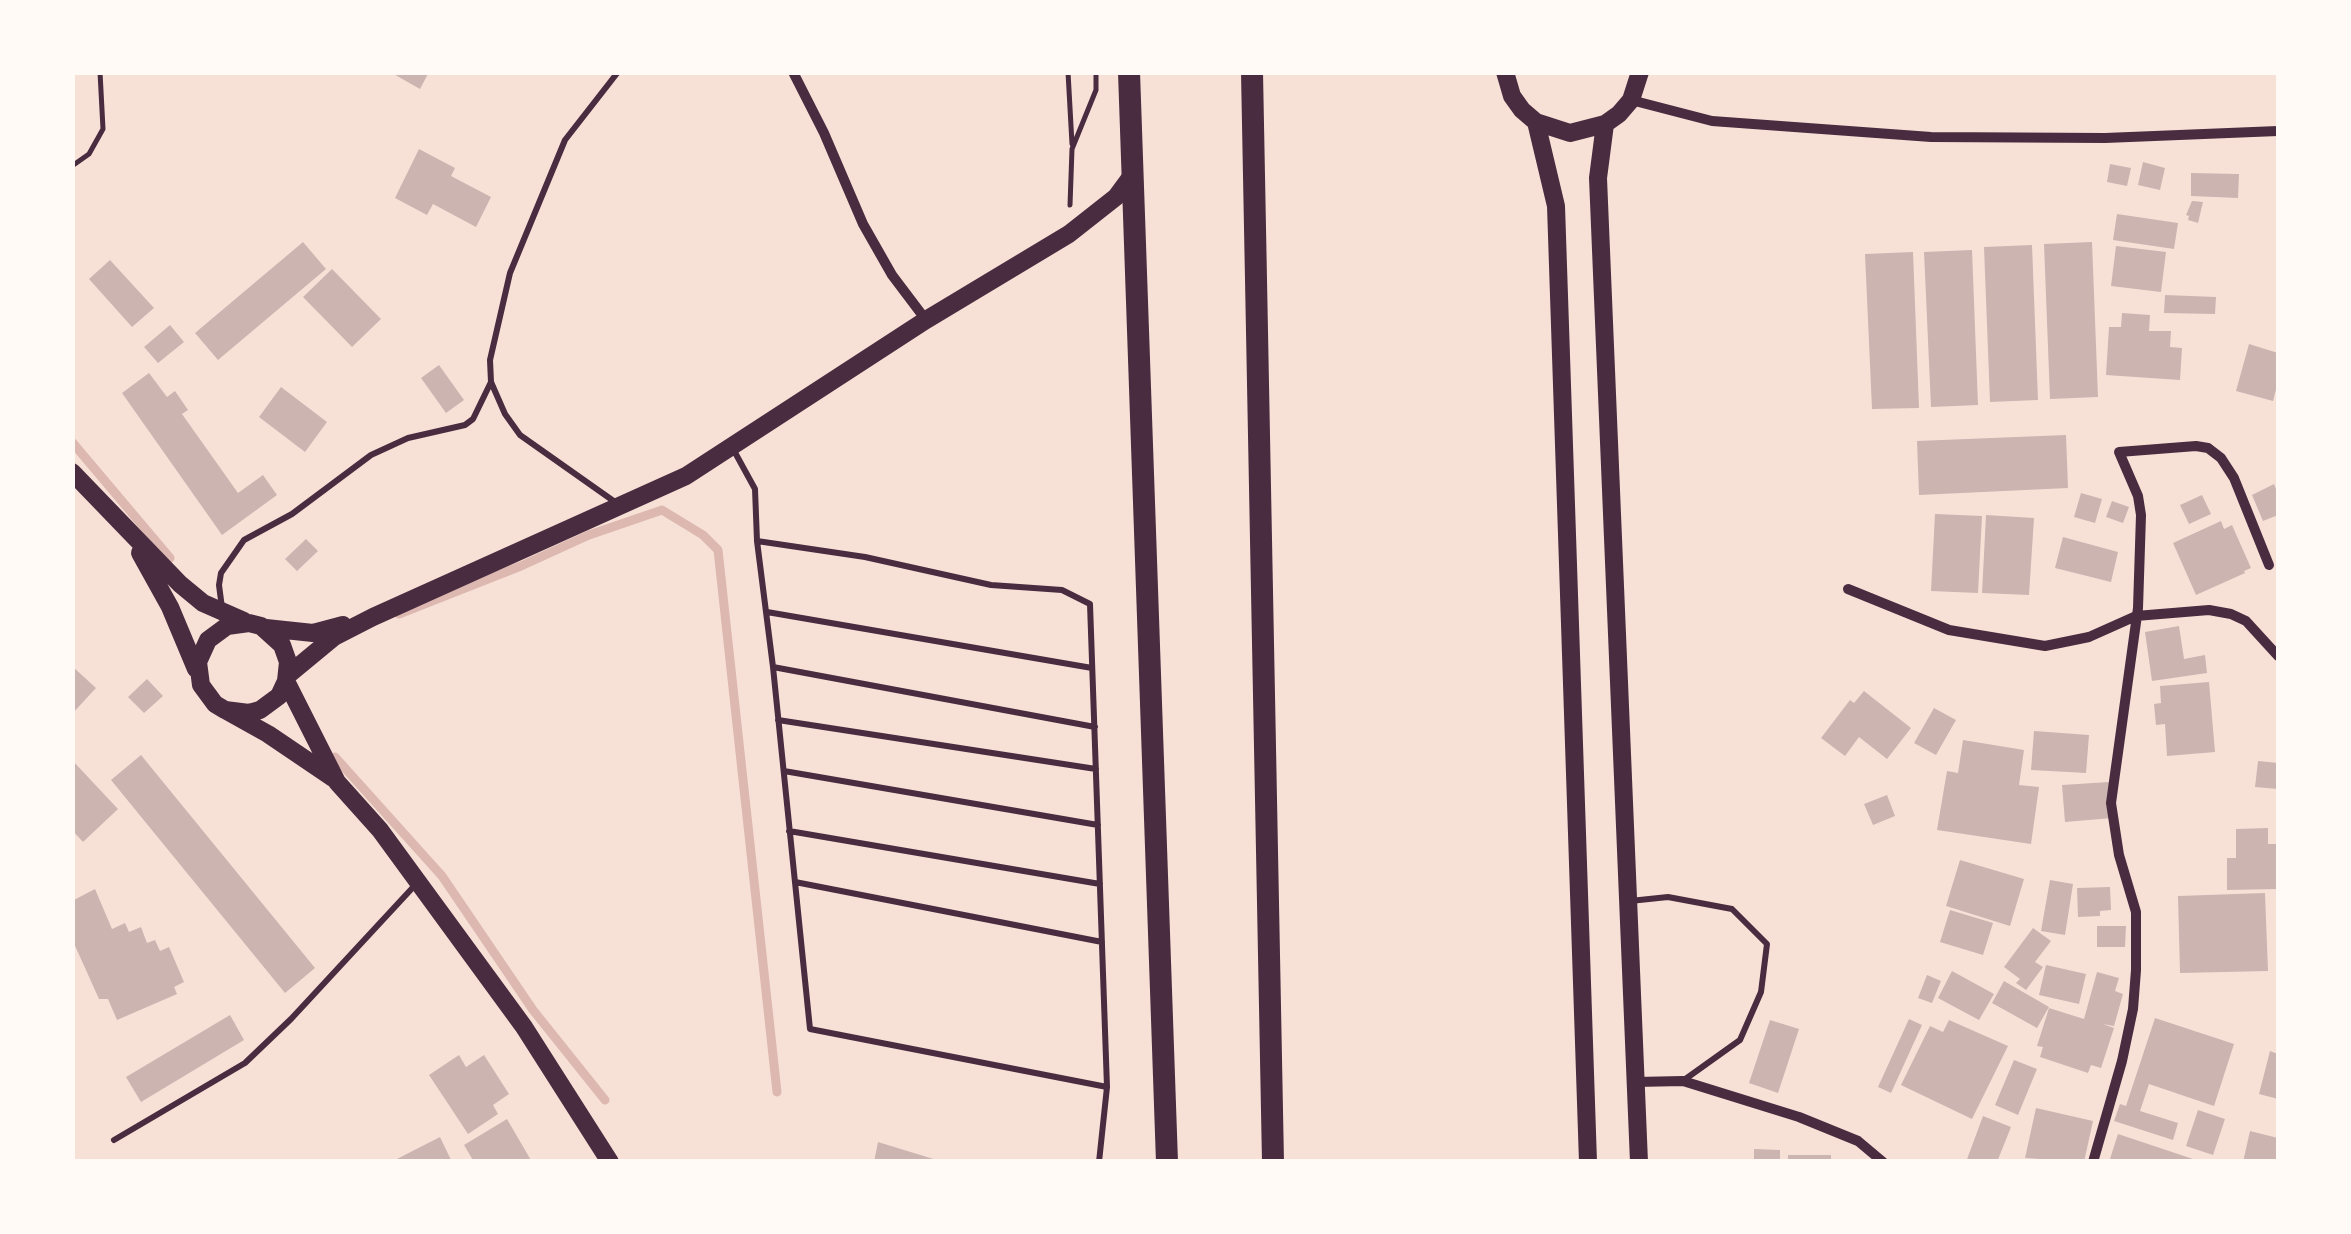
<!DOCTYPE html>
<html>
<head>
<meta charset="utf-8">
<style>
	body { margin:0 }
	#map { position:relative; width:2351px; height:1234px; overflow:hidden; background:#f7e1d7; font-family:"IBM Plex Sans",sans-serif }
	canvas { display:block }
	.frame { position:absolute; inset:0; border:75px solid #fffaf5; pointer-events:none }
</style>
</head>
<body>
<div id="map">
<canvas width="2351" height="1234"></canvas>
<div class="frame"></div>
</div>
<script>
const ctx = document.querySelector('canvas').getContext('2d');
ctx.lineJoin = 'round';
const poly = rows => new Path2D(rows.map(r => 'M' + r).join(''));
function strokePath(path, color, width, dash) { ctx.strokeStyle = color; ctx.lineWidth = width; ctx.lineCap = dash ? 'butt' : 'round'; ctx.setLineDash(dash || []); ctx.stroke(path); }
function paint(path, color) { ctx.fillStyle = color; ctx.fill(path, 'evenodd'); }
strokePath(poly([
	[72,442,170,558],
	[399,614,521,566,589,535,662,510,703,535,718,550,777,1092],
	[335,757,442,876,533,1010,605,1100]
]), '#dcb8b0', 9);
paint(poly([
	[390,72,429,72,420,89],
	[419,149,455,168,451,176,491,197,476,227,433,204,427,215,395,198],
	[2143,162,2165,168,2160,190,2138,185],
	[2110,164,2131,168,2127,186,2107,182],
	[2191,173,2239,174,2238,198,2191,196],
	[2192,201,2203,202,2198,223,2188,220,2189,216,2186,215],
	[2117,214,2178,223,2174,249,2113,240],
	[303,242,326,269,218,360,195,333],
	[2092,242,2098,397,2050,399,2044,244],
	[2032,245,2038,400,1990,402,1984,247],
	[2116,246,2166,252,2161,292,2111,286],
	[1972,250,1978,405,1931,407,1924,252],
	[1913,252,1919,408,1872,409,1865,254],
	[110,260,154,308,132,327,89,279],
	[332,269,381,319,352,347,303,297],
	[2165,295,2216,297,2215,314,2164,313],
	[2122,313,2150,315,2149,331,2171,331,2170,347,2182,348,2180,380,2106,375,2109,327,2121,327],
	[170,325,184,342,158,363,144,347],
	[2249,344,2278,353,2278,382,2273,401,2236,391],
	[439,365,464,400,446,413,421,378],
	[149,373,167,397,175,391,188,410,182,414,238,493,263,475,277,495,222,535,122,393],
	[281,387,327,422,305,452,259,417],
	[2066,435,2068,488,1919,495,1917,441],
	[2274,484,2278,494,2278,515,2263,521,2252,495],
	[2081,493,2102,499,2095,523,2074,517],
	[2202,495,2211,514,2189,524,2180,505],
	[2112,501,2129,507,2123,523,2106,517],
	[1935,514,1982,516,1978,593,1931,591],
	[1986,515,2034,518,2029,595,1982,593],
	[2221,521,2224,529,2232,525,2251,568,2244,571,2245,573,2196,595,2173,543],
	[2063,537,2118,552,2111,582,2055,568],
	[306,539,318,551,297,571,285,559],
	[2179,626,2184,659,2205,655,2207,673,2152,681,2145,632],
	[72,666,96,688,72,714],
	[147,679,163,696,144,713,128,697],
	[2209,682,2215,752,2167,756,2165,724,2156,725,2154,704,2161,703,2160,686],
	[1864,691,1911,728,1887,759,1859,737,1845,756,1821,738,1850,700,1854,703],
	[1934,708,1956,720,1936,755,1914,743],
	[2034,731,2089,735,2086,773,2031,770],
	[1963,740,2024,750,2019,785,2039,787,2031,844,1937,830,1947,771,1958,773],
	[141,755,315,968,285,993,111,780],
	[72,760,118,809,83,842,72,830],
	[2258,761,2278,763,2278,789,2255,787],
	[2109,782,2112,818,2065,822,2062,785],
	[1887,795,1895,816,1873,825,1864,804],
	[2268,828,2268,844,2278,844,2278,889,2227,890,2227,858,2236,858,2236,829],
	[1960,860,2024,879,2010,926,1946,906],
	[2050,880,2073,884,2065,935,2041,931],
	[2110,887,2111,910,2100,911,2100,916,2078,917,2077,888],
	[95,889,112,929,125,923,129,932,141,927,147,943,155,940,160,951,169,947,184,982,174,987,177,994,117,1020,108,999,99,999,72,939,72,901],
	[2265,893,2268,971,2180,973,2178,896],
	[1950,910,1993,923,1983,955,1940,942],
	[2097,926,2126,926,2125,947,2097,947],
	[2033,928,2051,941,2035,962,2043,967,2026,990,2016,983,2020,979,2004,967],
	[2046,965,2086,974,2079,1004,2039,995],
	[1952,971,1994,994,1979,1020,1938,998],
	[2097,972,2119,978,2115,991,2123,994,2114,1026,2103,1024,2114,1028,2101,1068,2091,1065,2088,1073,2040,1057,2043,1047,2037,1046,2049,1008,2084,1019],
	[1927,975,1941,981,1932,1003,1918,998],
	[2004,981,2049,1007,2037,1028,1992,1003],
	[230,1015,244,1040,141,1102,126,1077],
	[2155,1018,2234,1044,2214,1106,2149,1084,2140,1111,2178,1123,2173,1140,2114,1121,2120,1104,2126,1106],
	[1909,1019,1922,1025,1891,1093,1878,1087],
	[1770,1020,1799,1029,1778,1093,1749,1083],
	[1949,1020,2008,1046,1972,1119,1901,1085,1930,1026,1943,1032],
	[2270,1051,2278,1054,2278,1099,2259,1094],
	[459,1055,466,1067,484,1055,509,1094,493,1105,498,1114,468,1134,429,1075],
	[2014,1060,2037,1069,2018,1115,1995,1105],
	[2036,1108,2093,1121,2084,1162,2025,1158],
	[2198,1110,2225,1119,2213,1155,2186,1146],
	[1983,1116,2011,1127,1997,1162,1966,1162],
	[507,1119,532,1162,474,1162,464,1145],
	[2250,1131,2278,1138,2278,1162,2243,1162],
	[2118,1134,2199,1161,2199,1162,2109,1162],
	[440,1137,452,1162,391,1162],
	[878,1142,940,1161,940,1162,874,1162],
	[1754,1149,1780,1150,1780,1162,1754,1162],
	[1788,1155,1831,1155,1831,1162,1788,1162]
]), '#ccb4b1');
strokePath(poly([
	[1068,72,1072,144],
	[72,166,89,154,103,129,100,72],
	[1070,205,1072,149,1096,90,1096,72]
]), '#4a2c40', 5);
strokePath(poly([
	[732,447,755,489,757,541,773,667,810,1029,1107,1087],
	[615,502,520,435,505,414,491,382,490,360,510,273,565,140,618,72],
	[757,541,865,557,991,585,1062,590,1090,604,1107,1087,1099,1162],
	[222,608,219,585,221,573,244,540,292,514,371,455,408,438,465,425,473,419,491,382],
	[767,612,1092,668],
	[773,667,1095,727],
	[778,720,1096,769],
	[784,771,1098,825],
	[789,831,1100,884],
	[795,882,1102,942],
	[1630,901,1668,897,1732,909,1767,944,1761,992,1740,1040,1684,1080],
	[114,1140,245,1063,291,1019,417,883]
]), '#4a2c40', 6);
strokePath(poly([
	[793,72,824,133,863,224,892,275,926,320],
	[1631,100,1712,121,1931,137,2105,138,2278,131],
	[1848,589,1949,630,2045,646,2089,637,2136,616,2209,610,2231,614,2246,621,2278,656],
	[1636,1082,1683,1081,1799,1117,1858,1141,1883,1162],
	[2093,1162,2122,1061,2133,1009,2136,970,2136,912,2119,855,2111,803,2138,608,2141,515,2138,496,2119,452,2196,446,2208,448,2221,458,2234,478,2269,565]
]), '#4a2c40', 10);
strokePath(poly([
	[1505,72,1512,96,1522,110,1536,122,1570,133,1605,124,1619,114,1631,100,1640,72],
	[1536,122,1556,206,1588,1162],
	[1605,124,1598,178,1639,1162],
	[72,472,180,584,203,603,244,621],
	[140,553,170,607,196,669],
	[266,628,313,633,343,625],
	[288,675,334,637,373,617,686,476,926,320,1069,234,1116,197,1133,174],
	[286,681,337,782,380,830,524,1027,610,1162],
	[225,710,249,713,260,710,279,696,286,681,288,662,282,645,261,626,249,623,227,626,208,640,198,662,201,685,215,704,225,710,268,734,333,778]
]), '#4a2c40', 18);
strokePath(poly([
	[1129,72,1167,1162],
	[1252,72,1273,1162]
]), '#4a2c40', 22);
</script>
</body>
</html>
